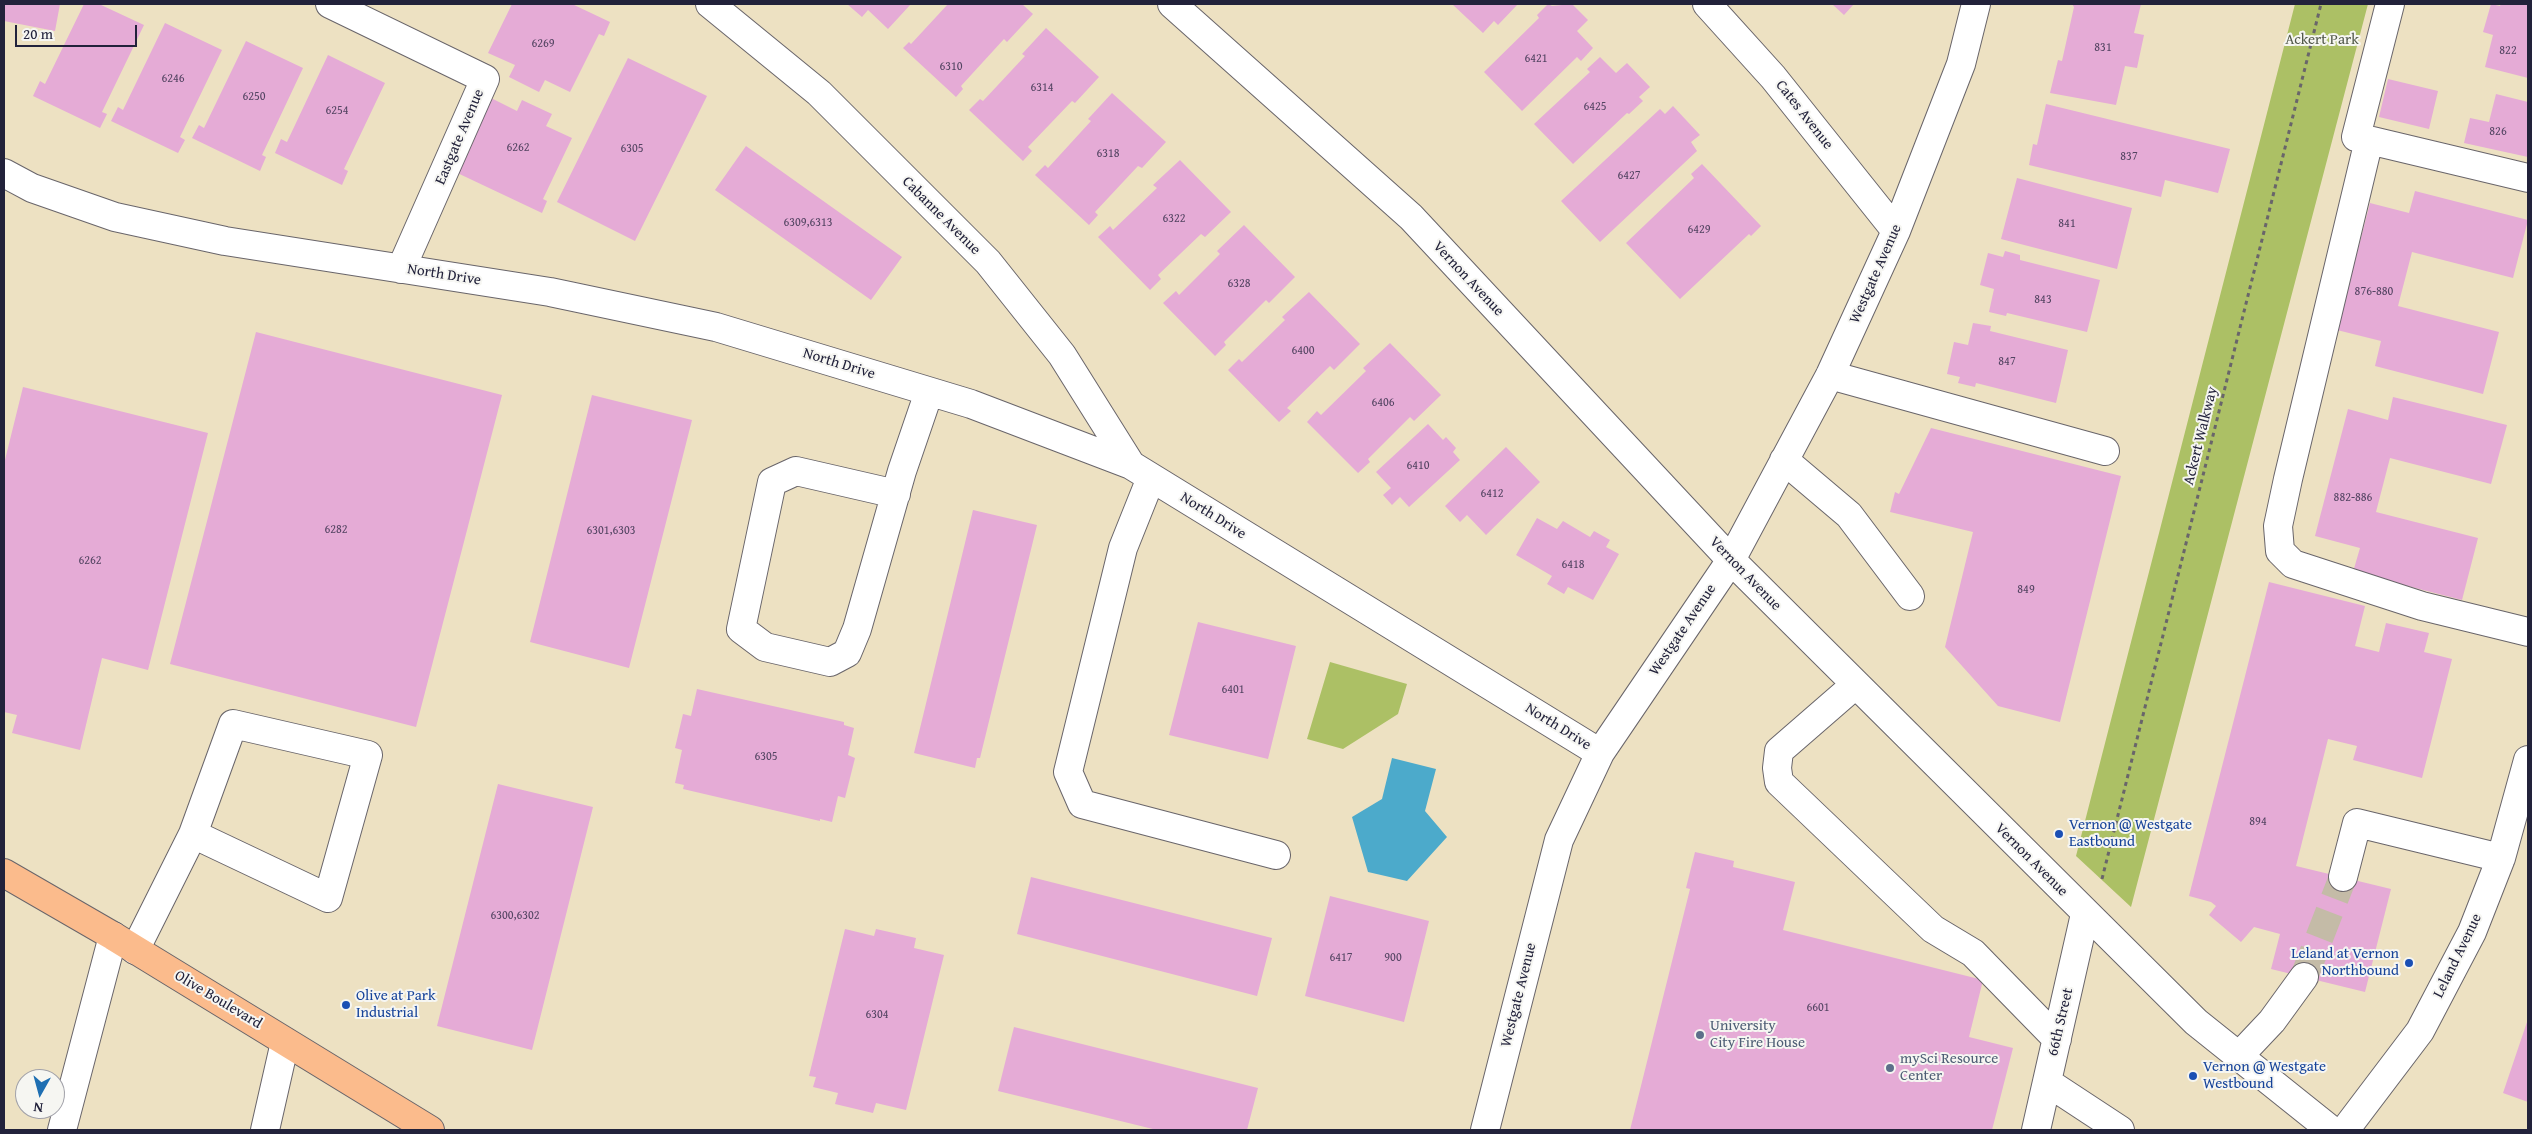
<!DOCTYPE html>
<html>
<head>
<meta charset="utf-8">
<style>
	body { margin:0 }
	#map { position:relative; width:2532px; height:1134px; overflow:hidden; background:#ede1c2; font-family:"Gentium Book Plus",serif }
	canvas { display:block }
	.frame { position:absolute; inset:0; border:5px solid #22223b; pointer-events:none }
	.north { position:absolute; left:15px; top:1069px; width:50px; height:50px; box-sizing:border-box; background:#f6f6f2; border:1px solid #a1a1a9; border-radius:50%; rotate:187deg; font-size:14px; font-weight:700; line-height:20px; text-align:center; color:#22223b }
	.north::after { content:''; display:block; margin:auto; width:18px; height:22px; background:#1f6fb2; clip-path:polygon(50% 0,100% 100%,50% 72%,0 100%) }
	.scale { position:absolute; left:15px; top:25px; width:122px; height:22px; box-sizing:border-box; border:2px solid #22223b; border-top:0; padding-left:6px; font-size:15px; line-height:18px; white-space:nowrap; color:#22223b; -webkit-text-stroke:4px #f6f6f2; paint-order:stroke }
</style>
</head>
<body>
<div id="map">
<canvas width="2532" height="1134"></canvas>
<div class="frame"></div>
<div class="north">N</div>
<div class="scale">20 m</div>
</div>
<script>
const ctx = document.querySelector('canvas').getContext('2d');
ctx.lineJoin = 'round';
function paint(path, color) { ctx.fillStyle = color; ctx.fill(path, 'evenodd'); }
const poly = rows => new Path2D(rows.map(r => 'M' + r).join(''));
function strokePath(path, color, width, dash) { ctx.strokeStyle = color; ctx.lineWidth = width; ctx.lineCap = dash ? 'butt' : 'round'; ctx.setLineDash(dash || []); ctx.stroke(path); }
function write(font, color, halo, rows, align = 'center') {
  ctx.font = font + ' "Gentium Book Plus",serif'; ctx.lineWidth = 4; ctx.setLineDash([]); ctx.textBaseline = 'middle'; ctx.strokeStyle = halo; ctx.fillStyle = color; for (const [text, x, y, turn = 0] of rows) {
    ctx.save(); ctx.translate(x, y); ctx.rotate((+turn || 0) * Math.PI / 180); ctx.textAlign = isNaN(turn) ? turn : align; if (halo) ctx.strokeText(text, 0, 0); ctx.fillText(text, 0, 0); ctx.restore();
  }
}
paint(poly([
	[2295,4,2368,4,2131,907,2076,856],
	[1330,662,1407,684,1398,714,1343,749,1307,739]
]), '#acc065');
paint(poly([
	[1392,758,1436,769,1425,811,1447,837,1407,881,1368,872,1352,817,1382,799]
]), '#4caacb');
paint(poly([
	[4,4,60,4,55,31,4,21],
	[84,4,99,4,144,25,102,112,107,114,100,128,33,96,40,81,45,84],
	[512,4,572,4,610,22,604,36,599,34,570,92,545,80,539,92,509,77,515,65,488,53],
	[847,4,911,4,888,29,868,10,862,17],
	[948,4,1022,4,1033,14,1007,42,1004,39,961,86,963,89,956,97,903,48,909,42,911,44],
	[1452,4,1518,4,1498,25,1494,21,1483,33],
	[1548,4,1552,6,1572,4,1588,20,1577,31,1593,48,1581,61,1577,57,1522,111,1484,72,1539,18,1537,15],
	[1832,4,1854,4,1844,15],
	[2072,4,2141,4,2134,33,2144,35,2137,68,2125,66,2116,105,2050,93,2058,60,2062,61,2074,7],
	[2491,4,2500,6,2501,4,2528,4,2528,78,2485,67,2493,35,2483,32],
	[165,23,222,50,180,137,185,140,178,153,111,121,118,107,123,110],
	[1046,28,1099,77,1075,103,1072,101,1028,147,1032,151,1023,161,969,110,980,99,983,101,1025,56,1022,54],
	[246,41,303,68,262,155,266,157,260,171,192,138,199,125,204,128],
	[328,55,385,83,344,169,348,171,342,185,275,153,281,139,287,142],
	[1600,57,1616,73,1627,63,1650,87,1639,97,1643,101,1629,114,1627,113,1573,164,1534,124,1590,72,1587,69],
	[628,58,707,96,635,241,557,202],
	[2388,79,2438,91,2429,129,2379,117],
	[1112,93,1166,142,1142,168,1138,166,1095,212,1098,215,1089,225,1035,175,1045,165,1048,168,1091,121,1088,119],
	[2496,94,2528,102,2528,157,2464,143,2470,118,2489,122],
	[491,98,517,111,522,100,552,114,546,126,572,138,543,199,547,201,542,213,451,170],
	[2046,104,2230,149,2218,193,2165,180,2161,197,2029,165,2033,144,2037,145],
	[1673,106,1700,135,1691,142,1697,151,1600,242,1561,201,1660,109,1665,114],
	[746,146,902,257,871,300,715,190],
	[1180,160,1231,212,1205,237,1201,234,1158,275,1161,279,1150,290,1098,237,1110,226,1113,230,1157,188,1153,185],
	[1702,164,1761,226,1751,236,1749,234,1680,299,1626,243,1694,178,1691,174],
	[2017,178,2132,208,2117,269,2001,239],
	[2415,191,2528,220,2513,278,2412,252,2398,306,2499,332,2483,394,2375,366,2381,341,2337,330,2370,203,2409,213],
	[1244,225,1295,277,1269,303,1266,300,1224,342,1226,345,1215,356,1163,303,1176,291,1179,295,1220,254,1217,251],
	[2005,251,2020,255,2020,260,2100,280,2087,332,2007,313,2006,316,1989,312,1994,289,1980,285,1988,253,2003,257],
	[1309,292,1360,344,1334,370,1330,366,1287,408,1291,411,1279,422,1228,370,1239,359,1242,362,1285,320,1282,317],
	[1973,323,1991,326,1990,331,2068,350,2056,403,1976,383,1975,387,1958,383,1960,377,1947,374,1954,342,1968,345],
	[256,332,502,395,416,727,170,664],
	[1390,343,1441,395,1414,421,1410,417,1368,459,1370,462,1358,473,1307,422,1317,411,1321,415,1366,371,1363,368],
	[23,387,208,433,148,670,102,658,80,750,12,733,17,715,4,712,4,464],
	[592,395,692,420,629,668,530,642],
	[2393,397,2507,425,2491,484,2390,458,2376,512,2478,538,2462,600,2353,572,2360,548,2315,536,2348,409,2388,420],
	[1428,424,1443,440,1446,437,1456,448,1453,452,1460,460,1409,507,1400,497,1392,505,1383,495,1391,488,1376,472],
	[1931,428,2121,476,2060,722,1998,706,1945,647,1973,532,1890,512,1895,492,1899,494],
	[1506,447,1540,482,1486,535,1467,515,1460,522,1445,506],
	[973,510,1037,525,980,758,977,758,975,768,914,753],
	[1537,518,1557,529,1563,521,1590,537,1594,531,1610,540,1606,547,1619,554,1593,600,1568,587,1564,594,1547,584,1552,576,1516,555],
	[2269,582,2365,606,2355,646,2379,652,2386,623,2429,633,2424,652,2452,659,2422,778,2353,760,2357,746,2328,739,2296,866,2391,889,2365,992,2271,969,2280,934,2254,927,2241,942,2209,915,2216,906,2211,902,2189,896],
	[1198,622,1296,646,1268,759,1169,735],
	[697,689,844,722,844,725,854,728,848,755,855,758,845,798,838,796,832,822,820,819,820,821,683,789,684,785,675,783,682,750,675,748,683,714,691,716],
	[498,784,593,807,532,1050,437,1026],
	[1695,852,1734,861,1733,867,1795,882,1783,930,1983,980,1969,1037,2013,1048,1992,1130,1630,1130,1690,889,1686,888],
	[1031,877,1272,938,1257,996,1017,934],
	[1330,896,1429,921,1404,1022,1305,996],
	[845,929,874,936,876,929,916,938,914,948,944,955,906,1110,876,1103,873,1113,835,1104,838,1093,813,1087,816,1077,809,1076],
	[2528,1019,2528,1102,2503,1093],
	[1014,1027,1258,1088,1247,1130,1157,1130,998,1091]
]), '#e5abd6');
strokePath(poly([
	[2304,977,2343,877]
]), '#c4bba7', 28, [28, 14]);
const minor = poly([
	[330,4,485,79,401,269],
	[710,4,819,93,988,262,1062,355,1131,465],
	[1172,4,1411,217,1731,560,2196,1022,2331,1130],
	[1707,4,1773,77,1896,231],
	[2390,4,2356,137,2528,178],
	[2369,140,2288,479,2278,526,2280,551,2293,564,2422,606,2528,632],
	[4,173,32,188,115,217,225,241,550,292,716,327,971,404,1131,465,1600,753],
	[1830,375,2105,451],
	[1784,460,1849,515,1910,596],
	[1151,478,1123,548,1068,772,1082,804,1276,855],
	[896,494,796,471,772,482,741,629,765,647,830,662,847,653,857,629,902,471,929,392],
	[1855,685,1779,751,1777,768,1779,782,1933,929,1973,953,2057,1039],
	[2343,877,2357,823,2501,858],
	[135,950,193,834,233,724,368,755,328,898,193,834],
	[2238,1057,2272,1021,2304,977],
	[2047,1082,2120,1130],
	[62,1130,113,936],
	[265,1130,285,1042],
	[1485,1130,1559,840,1600,753,1731,560,1830,375,1896,231,1961,64,1976,4],
	[2036,1130,2085,914],
	[2345,1130,2420,1031,2472,932,2501,858,2528,760]
]);
const major = poly([
	[4,873,113,936,430,1130]
]);
strokePath(minor, '#69656a', 30);
strokePath(major, '#69656a', 30);
strokePath(poly([
	[2102,879,2321,4]
]), '#69656a', 3, [4, 4]);
strokePath(minor, '#fff', 28);
strokePath(major, '#fbbb8c', 28);
for (const [x, y, r, color] of [
	[2059,834,5,"#1a4fb4"],
	[2409,963,5,"#1a4fb4"],
	[346,1005,5,"#1a4fb4"],
	[1700,1035,5,"#5c6f8a"],
	[1890,1068,5,"#5c6f8a"],
	[2193,1076,5,"#1a4fb4"]
]) { const dot = new Path2D(); dot.arc(x, y, r, 0, 2 * Math.PI); ctx.fillStyle = color; ctx.fill(dot); strokePath(dot, '#f6f6f2', 2); }
write('12px', '#534462', null, [
	["6269",543,44],
	["831",2103,48],
	["822",2508,51],
	["6421",1536,59],
	["6310",951,67],
	["6246",173,79],
	["6314",1042,88],
	["6250",254,97],
	["6425",1595,107],
	["6254",337,111],
	["826",2498,132],
	["6262",518,148],
	["6305",632,149],
	["6318",1108,154],
	["837",2129,157],
	["6427",1629,176],
	["6322",1174,219],
	["6309,6313",808,223],
	["841",2067,224],
	["6429",1699,230],
	["6328",1239,284],
	["876-880",2374,292],
	["843",2043,300],
	["6400",1303,351],
	["847",2007,362],
	["6406",1383,403],
	["6410",1418,466],
	["6412",1492,494],
	["882-886",2353,498],
	["6282",336,530],
	["6301,6303",611,531],
	["6262",90,561],
	["6418",1573,565],
	["849",2026,590],
	["6401",1233,690],
	["6305",766,757],
	["894",2258,822],
	["6300,6302",515,916],
	["6417",1341,958],
	["900",1393,958],
	["6601",1818,1008],
	["6304",877,1015]
]);
write('15px', '#52594a', '#f6f6f2', [
	["Ackert Park",2322,40]
]);
write('15px', '#22223b', '#f6f6f2', [
	["Cates Avenue",1804,115,52],
	["Eastgate Avenue",460,137,-67],
	["Cabanne Avenue",941,216,45],
	["Westgate Avenue",1876,274,-66],
	["North Drive",444,275,9],
	["Vernon Avenue",1468,279,47],
	["North Drive",839,364,17],
	["Ackert Walkway",2201,436,-76],
	["North Drive",1213,516,32],
	["Vernon Avenue",1745,574,46],
	["Westgate Avenue",1683,630,-56],
	["North Drive",1558,727,32],
	["Vernon Avenue",2031,860,45],
	["Leland Avenue",2458,956,-64],
	["Westgate Avenue",1519,995,-76],
	["Olive Boulevard",218,1000,31],
	["66th Street",2061,1022,-77]
]);
write('15px', '#164399', '#f6f6f2', [
	["Vernon @ Westgate",2069,825],
	["Eastbound",2069,842],
	["Leland at Vernon",2399,954,"right"],
	["Northbound",2399,971,"right"],
	["Olive at Park",356,996],
	["Industrial",356,1013],
	["Vernon @ Westgate",2203,1067],
	["Westbound",2203,1084]
], 'left');
write('15px', '#4e5e75', '#f6f6f2', [
	["University",1710,1026],
	["City Fire House",1710,1043],
	["mySci Resource",1900,1059],
	["Center",1900,1076]
], 'left');
</script>
</body>
</html>
